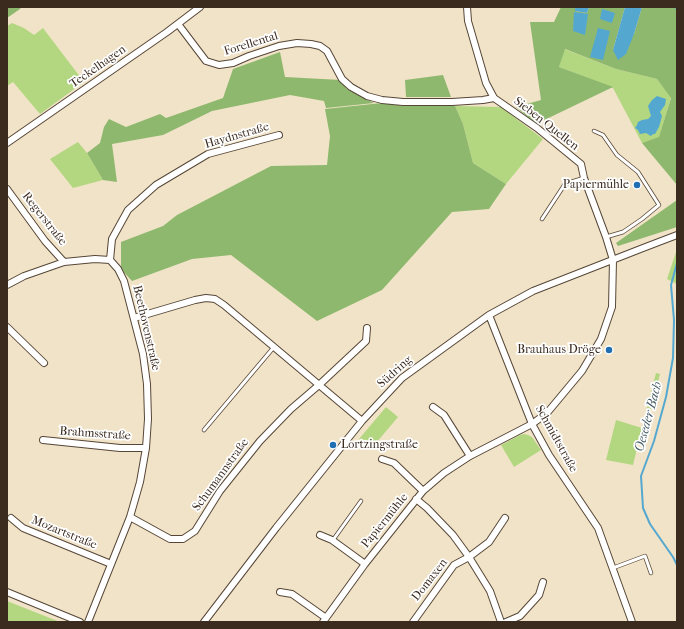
<!DOCTYPE html>
<html>
<head>
<meta charset="utf-8">
<style>
	body { margin:0 }
	#map { position:relative; width:684px; height:629px; overflow:hidden; background:#f1e3c7; font-family:"IM FELL French Canon",serif }
	canvas { display:block }
	.frame { position:absolute; inset:0; border:8px solid #3b2a1e; pointer-events:none }
</style>
</head>
<body>
<div id="map">
<canvas width="684" height="629"></canvas>
<div class="frame"></div>
</div>
<script>
const ctx = document.querySelector('canvas').getContext('2d');
ctx.lineJoin = 'round';
function paint(path, color) { ctx.fillStyle = color; ctx.fill(path, 'evenodd'); }
const poly = rows => new Path2D(rows.map(r => 'M' + r).join(''));
function strokePath(path, color, width, dash) { ctx.strokeStyle = color; ctx.lineWidth = width; ctx.lineCap = dash ? 'butt' : 'round'; ctx.setLineDash(dash || []); ctx.stroke(path); }
function write(font, color, halo, rows, align = 'center') {
  ctx.font = font + ' "IM FELL French Canon",serif'; ctx.lineWidth = 3.5; ctx.setLineDash([]); ctx.textBaseline = 'middle'; ctx.strokeStyle = halo; ctx.fillStyle = color; for (const [text, x, y, turn = 0] of rows) {
    ctx.save(); ctx.translate(x, y); ctx.rotate((+turn || 0) * Math.PI / 180); ctx.textAlign = isNaN(turn) ? turn : align; if (halo) ctx.strokeText(text, 0, 0); ctx.fillText(text, 0, 0); ctx.restore();
  }
}
paint(poly([
	[12,23,24,28,34,35,43,28,84,82,40,114,13,82,7,86,7,26],
	[564,49,616,69,657,79,671,97,659,138,642,143,613,88,559,67],
	[455,106,501,107,543,139,506,184,473,163,463,124],
	[78,142,87,153,103,180,73,188,50,159],
	[677,249,677,284,667,279],
	[656,373,660,374,646,428,642,427],
	[386,407,398,417,371,449,359,439],
	[616,420,642,428,633,465,606,460],
	[524,434,528,435,532,437,541,450,514,467,501,445,520,435],
	[7,601,60,622,7,622]
]), '#b3d780');
paint(poly([
	[7,7,21,7,20,9,7,18],
	[561,7,575,7,575,11,587,13,589,7,625,7,613,50,634,34,642,7,677,7,677,185,642,143,659,137,671,98,657,79,616,69,565,49,559,67,613,87,536,124,516,107,541,100,530,22,554,22],
	[280,52,285,77,341,80,347,89,374,103,326,108,324,101,290,95,212,111,163,135,112,144,117,182,103,180,87,153,100,143,104,127,109,119,126,127,160,114,166,118,223,98,233,69],
	[443,75,451,97,406,97,405,80],
	[382,103,405,106,455,106,463,124,473,163,506,184,489,209,452,212,382,290,317,321,231,255,192,259,132,281,121,269,121,242,163,226,177,215,271,166,327,165,330,136,325,109],
	[677,200,677,227,618,246,616,243]
]), '#8eb86e');
paint(poly([
	[575,7,589,7,587,13,575,11],
	[625,7,642,7,634,34,626,54,618,60,613,50],
	[602,9,615,13,612,23,600,19],
	[574,12,588,14,585,35,573,31],
	[598,28,610,31,603,60,590,57],
	[657,96,666,99,665,105,660,112,662,116,659,127,655,134,653,134,651,136,646,133,640,134,638,130,635,128,637,125,638,122,642,120,648,119,651,116,648,106,652,100]
]), '#54a8d0');
strokePath(poly([
	[674,7,677,8],
	[677,263,671,285,674,320,673,358,666,397,654,441,641,476,643,508,650,524,673,557,677,565]
]), '#54a8d0', 2);
const lane = poly([
	[594,131,603,135,617,155,638,172,659,205,642,219,623,232,606,237],
	[542,219,565,184,584,178],
	[204,430,274,347],
	[333,540,361,501],
	[613,568,645,556,651,573]
]);
const street = poly([
	[178,24,206,61,219,65,233,63,249,56,279,46,297,43,311,44,320,46,327,51,342,79,351,87,367,96,382,100,403,102,452,102,483,100,494,98],
	[7,143,167,32,200,7],
	[7,189,45,241,64,262],
	[110,260,112,239,128,210,156,185,208,154,279,135],
	[7,285,24,276,64,262,95,259,110,260,118,269,124,281,143,354,147,384,148,419,146,448,140,482,130,517,88,622],
	[489,315,532,424,549,455,598,528,632,622],
	[134,318,195,300,206,298,215,299,224,305,362,421],
	[7,327,44,363],
	[433,407,444,415,470,456],
	[43,440,120,448,146,448],
	[382,459,394,463,423,491],
	[416,499,427,508,453,535,469,557,490,591,501,622],
	[130,517,170,539,183,539,195,531,220,491,260,441,291,409,319,385,366,341,367,328],
	[11,518,23,528,111,564],
	[320,535,332,540,365,564],
	[7,592,80,622],
	[280,592,292,594,326,618],
	[204,622,276,528,362,421,402,378,489,315,533,291,643,248,677,235],
	[323,622,365,564,423,491,444,473,470,456,532,424,547,413,582,371,601,339,612,307,613,260,606,237,584,178,581,164,537,128,494,98,486,83,468,21,467,7],
	[413,622,454,565,469,557,489,542,505,518],
	[506,622,520,616,539,595,543,582]
]);
strokePath(lane, '#564637', 4.5);
strokePath(street, '#564637', 8);
strokePath(lane, '#fff', 3);
strokePath(street, '#fff', 6);
for (const [x, y, r, color] of [
	[637,185,4,"#1f6fb2"],
	[609,350,4,"#1f6fb2"],
	[333,445,4,"#1f6fb2"]
]) { const dot = new Path2D(); dot.arc(x, y, r, 0, 2 * Math.PI); ctx.fillStyle = color; ctx.fill(dot); strokePath(dot, '#fff', 1.5); }
write('12px', '#3b2a1e', '#fff', [
	["Forellental",251,44,-17],
	["Teckelhagen",98,67,-35],
	["Sieben Quellen",546,124,38],
	["Haydnstraße",237,136,-16],
	["Regerstraße",44,219,52],
	["Beethovenstraße",146,328,77],
	["Südring",395,372,-42],
	["Brahmsstraße",95,434,4],
	["Schmidtstraße",556,439,61],
	["Schumannstraße",221,475,-54],
	["Papiermühle",385,521,-51],
	["Mozartstraße",64,533,22],
	["Domaxen",430,580,-52]
]);
write('12px', '#3b2a1e', '#fff', [
	["Papiermühle",629,185],
	["Brauhaus Dröge",601,350],
	["Lortzingstraße",341,445,"left"]
], 'right');
write('italic 13px', '#455c65', '#fff', [
	["Oeseder Bach",649,417,-75]
]);
</script>
</body>
</html>
